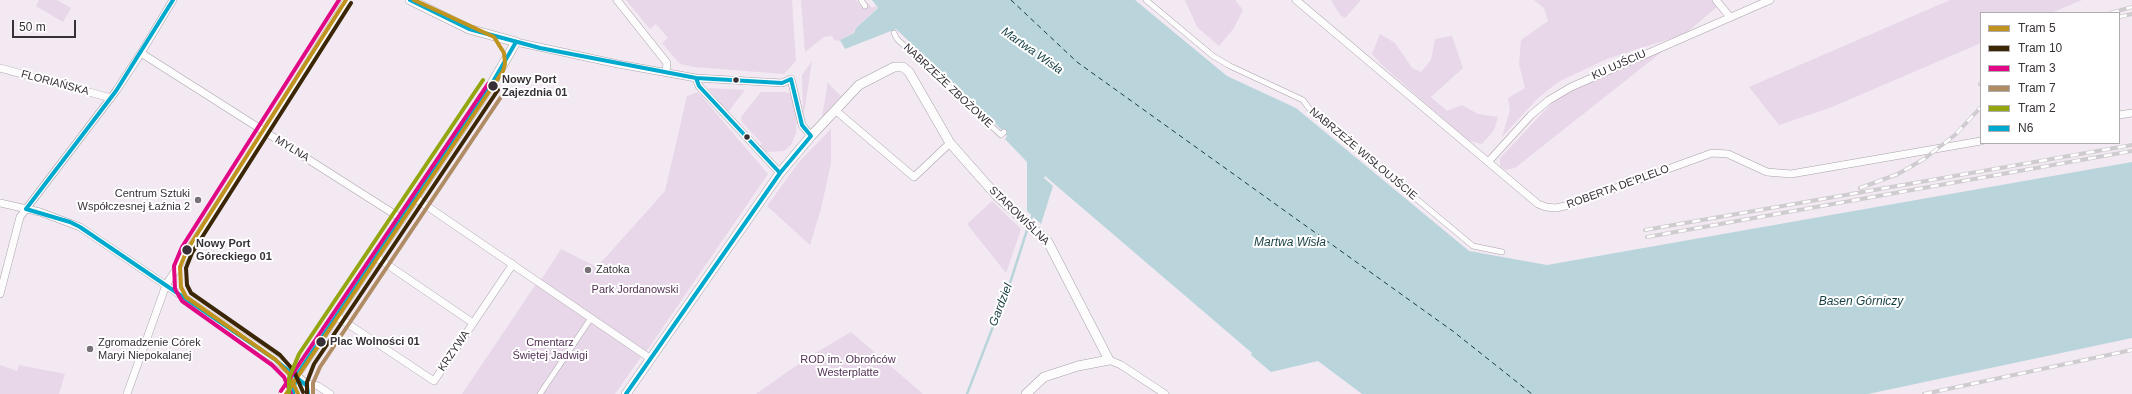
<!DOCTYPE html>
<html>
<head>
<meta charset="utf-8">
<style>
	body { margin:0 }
	#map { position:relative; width:2132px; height:394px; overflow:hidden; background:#f2e9f2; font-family:Helvetica,sans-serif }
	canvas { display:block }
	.legend { position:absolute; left:1980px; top:12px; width:140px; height:132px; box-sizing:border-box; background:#fff; border:1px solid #afadaf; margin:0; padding:5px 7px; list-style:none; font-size:12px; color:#373137 }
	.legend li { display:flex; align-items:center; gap:8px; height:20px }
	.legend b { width:20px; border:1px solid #afadaf }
	.scale { position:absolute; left:12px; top:20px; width:64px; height:18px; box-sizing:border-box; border:2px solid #373137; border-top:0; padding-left:5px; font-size:12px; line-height:14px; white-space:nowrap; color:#373137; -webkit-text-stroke:3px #fff; paint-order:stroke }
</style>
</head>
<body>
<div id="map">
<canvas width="2132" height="394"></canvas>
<ul class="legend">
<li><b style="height:5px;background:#c0931e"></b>Tram 5</li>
<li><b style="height:5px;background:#3b2706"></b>Tram 10</li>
<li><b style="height:5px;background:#e10886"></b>Tram 3</li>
<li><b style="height:5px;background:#b08c65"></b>Tram 7</li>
<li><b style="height:5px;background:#94a610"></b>Tram 2</li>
<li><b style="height:5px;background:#00a9ce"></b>N6</li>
</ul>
<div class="scale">50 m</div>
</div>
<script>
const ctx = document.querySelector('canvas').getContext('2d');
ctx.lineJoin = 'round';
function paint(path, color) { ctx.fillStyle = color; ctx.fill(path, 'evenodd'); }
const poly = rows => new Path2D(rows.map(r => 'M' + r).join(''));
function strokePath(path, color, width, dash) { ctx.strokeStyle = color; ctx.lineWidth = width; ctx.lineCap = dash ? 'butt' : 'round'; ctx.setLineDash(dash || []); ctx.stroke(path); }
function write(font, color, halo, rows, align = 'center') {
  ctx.font = font + ' Helvetica,sans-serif'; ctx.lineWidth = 4; ctx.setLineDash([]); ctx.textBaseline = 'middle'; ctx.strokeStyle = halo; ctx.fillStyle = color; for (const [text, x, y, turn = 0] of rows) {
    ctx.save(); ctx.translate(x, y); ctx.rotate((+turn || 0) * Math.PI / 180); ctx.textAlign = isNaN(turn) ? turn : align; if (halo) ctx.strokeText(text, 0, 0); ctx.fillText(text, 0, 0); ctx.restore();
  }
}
paint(poly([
	[39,0,57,0,71,8,63,22,36,6],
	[626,0,792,0,796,61,784,74,694,67,680,64,662,43,668,38,656,24,650,29],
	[801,0,856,0,862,8,868,3,872,8,875,6,877,8,856,28,853,33,838,41,834,40,832,36,824,37,805,52],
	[1185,0,1235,0,1243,10,1234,28,1219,46,1197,27],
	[1331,0,1361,0,1345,18,1340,15],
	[1534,0,1713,0,1718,6,1685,34,1607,59,1558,82,1538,98,1502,137,1510,110,1508,98,1525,88,1519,64,1521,40,1548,21,1544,8],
	[1950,0,2082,0,2051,13,1981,13,1981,43,1832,107,1779,125,1749,87],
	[1380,34,1395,43,1412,68,1421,72,1431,60,1435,39,1452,36,1463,68,1431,97,1447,111,1462,105,1478,114,1498,117,1494,130,1482,144,1469,141,1384,67,1372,54],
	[1668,47,1515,168,1505,170,1500,166,1500,158,1552,103,1569,91],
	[812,61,804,113,803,116,802,75],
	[827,82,841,96,822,117,827,88],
	[708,88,745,90,728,112],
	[698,92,768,174,646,352,541,280,561,249,597,267,665,191,687,96],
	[761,92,786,92,790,94,795,102,797,112,796,133,791,145,784,151,767,152,760,146,762,144,742,122,741,117],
	[831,129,831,163,821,209,810,245,767,206,799,162],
	[992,201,1021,229,1006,273,967,224],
	[536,284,641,357,615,394,462,394],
	[851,332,923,394,756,394,807,358],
	[0,365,17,371,19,365,65,374,59,394,0,394]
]), '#e8d7e9');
paint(poly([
	[872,0,1135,0,1227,76,1296,108,1469,251,1547,265,2132,162,2132,338,1868,394,1362,394,1318,361,1271,372,1251,355,1252,353,1045,176,1044,178,1053,186,1041,224,1027,211,1027,162,1005,139,1007,136,1004,132,896,29,845,49,840,40,854,33,856,28,878,8]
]), '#b9d5db');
strokePath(poly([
	[1030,223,1032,216],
	[967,394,1011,280,1028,227]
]), '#b9d5db', 2.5);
strokePath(poly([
	[1011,0,1077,62,1454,332,1532,394]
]), '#163f43', 1, [5, 4]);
const pedestrian = poly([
	[861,0,865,6],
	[1146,0,1213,56,1230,66,1303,100,1311,111,1473,246,1502,252],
	[894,33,897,39,1001,135,1004,132],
	[540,394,591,318]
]);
const minor = poly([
	[617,0,667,63,666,72],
	[1296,0,1538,204,1546,207,1556,208,1569,205,1712,153,1728,154,1767,172,1791,174,1981,141],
	[1716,0,1730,17],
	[516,42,618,64,696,78,782,83,791,79,802,125,811,136],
	[141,53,402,219],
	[0,68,111,98],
	[696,78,699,86,780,173],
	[835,110,914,177,950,143],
	[2119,115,2132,113],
	[1489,161,1531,115,1549,100,1571,87,1770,0],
	[415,198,651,359],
	[0,203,40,212,80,227,273,358,296,376,293,394],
	[376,257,473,323],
	[0,294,20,217,116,91,141,53,173,0],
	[336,316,434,381,513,264],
	[1109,360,1121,365,1165,394],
	[304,383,318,386,330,394],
	[127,394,166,285,265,132,347,0]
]);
const tertiary = poly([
	[296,376,307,386,308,394],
	[283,394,491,85,516,42,469,29,410,0],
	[626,394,780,173,811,136,859,85,894,67,903,67,909,72,950,143,996,195,1048,242,1109,360,1078,366,1044,377,1026,394]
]);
strokePath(pedestrian, '#a9a2a9', 6);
strokePath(minor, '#a9a2a9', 8);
strokePath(tertiary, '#a9a2a9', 10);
strokePath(pedestrian, '#fdfcfd', 5);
strokePath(minor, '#fdfcfd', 7);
strokePath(tertiary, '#fdfcfd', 9);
const rail = poly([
	[2111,13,2132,7],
	[2119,17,2132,14],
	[1980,84,1981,83],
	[1860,188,1898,174,1924,159,1955,135,1981,107],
	[1645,230,2132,145],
	[1647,237,2132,151],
	[1924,394,2132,350]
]);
strokePath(rail, '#cfcccf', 4);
strokePath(rail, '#fff', 2.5, [8]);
strokePath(poly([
	[410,0,469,29,540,48,696,78,782,83,791,79,802,125,811,136,780,173,626,394],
	[696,78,699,86,780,173],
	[26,209,70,222,80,227,273,358,307,386,308,394],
	[26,209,116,91,173,0],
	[293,394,296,376,491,85,516,42]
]), '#00a9ce', 4);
strokePath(poly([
	[286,394,503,71,505,64,504,53,494,37,414,0],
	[298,394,289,374,276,360,186,297,181,287,180,267,187,250,346,0]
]), '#c0931e', 4);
strokePath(poly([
	[303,392,294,371,280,355,191,293,187,285,186,268,192,253,351,3],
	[307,394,307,382,314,364,498,90]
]), '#3b2706', 4);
strokePath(poly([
	[281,391,488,84],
	[291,394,284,377,272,365,182,301,175,289,174,266,182,247,339,0]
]), '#e10886', 4);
strokePath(poly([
	[313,394,313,383,320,367,503,94]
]), '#b08c65', 4);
strokePath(poly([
	[289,394,289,378,299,354,483,80]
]), '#94a610', 4);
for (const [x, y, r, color] of [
	[736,80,3.5,"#373137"],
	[493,86,5.5,"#373137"],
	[747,137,3.5,"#373137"],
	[198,200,4,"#787178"],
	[187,250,5.5,"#373137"],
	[588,270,4,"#787178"],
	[321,342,5.5,"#373137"],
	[90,349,4,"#787178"]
]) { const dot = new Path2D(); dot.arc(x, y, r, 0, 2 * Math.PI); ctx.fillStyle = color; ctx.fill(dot); strokePath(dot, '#fff', 1.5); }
write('11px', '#373137', '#fff', [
	["KU UJŚCIU",1619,65,-24],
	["FLORIAŃSKA",55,83,15],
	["NABRZEŻE ZBOŻOWE",948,86,43],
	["MYLNA",292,149,32],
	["NABRZEŻE WISŁOUJŚCIE",1363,154,40],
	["ROBERTA DE'PLELO",1618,187,-20],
	["STAROWIŚLNA",1019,216,44],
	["KRZYWA",454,351,-56]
]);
write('bold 11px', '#373137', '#fff', [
	["Nowy Port",502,80],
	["Zajezdnia 01",502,93],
	["Nowy Port",196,244],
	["Góreckiego 01",196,257],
	["Plac Wolności 01",330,342]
], 'left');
write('11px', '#373137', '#fff', [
	["Centrum Sztuki",190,194,"right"],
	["Współczesnej Łaźnia 2",190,207,"right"],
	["Zatoka",596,270],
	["Zgromadzenie Córek",98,343],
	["Maryi Niepokalanej",98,356]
], 'left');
write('11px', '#543156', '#fff', [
	["Park Jordanowski",635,290],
	["Cmentarz",550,343],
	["Świętej Jadwigi",550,356],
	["ROD im. Obrońców",848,360],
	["Westerplatte",848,373]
]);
write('italic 12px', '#163f43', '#fff', [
	["Martwa Wisła",1032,51,35],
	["Martwa Wisła",1290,243],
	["Basen Górniczy",1861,302],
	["Gardziel",1001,305,-69]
]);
</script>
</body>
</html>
